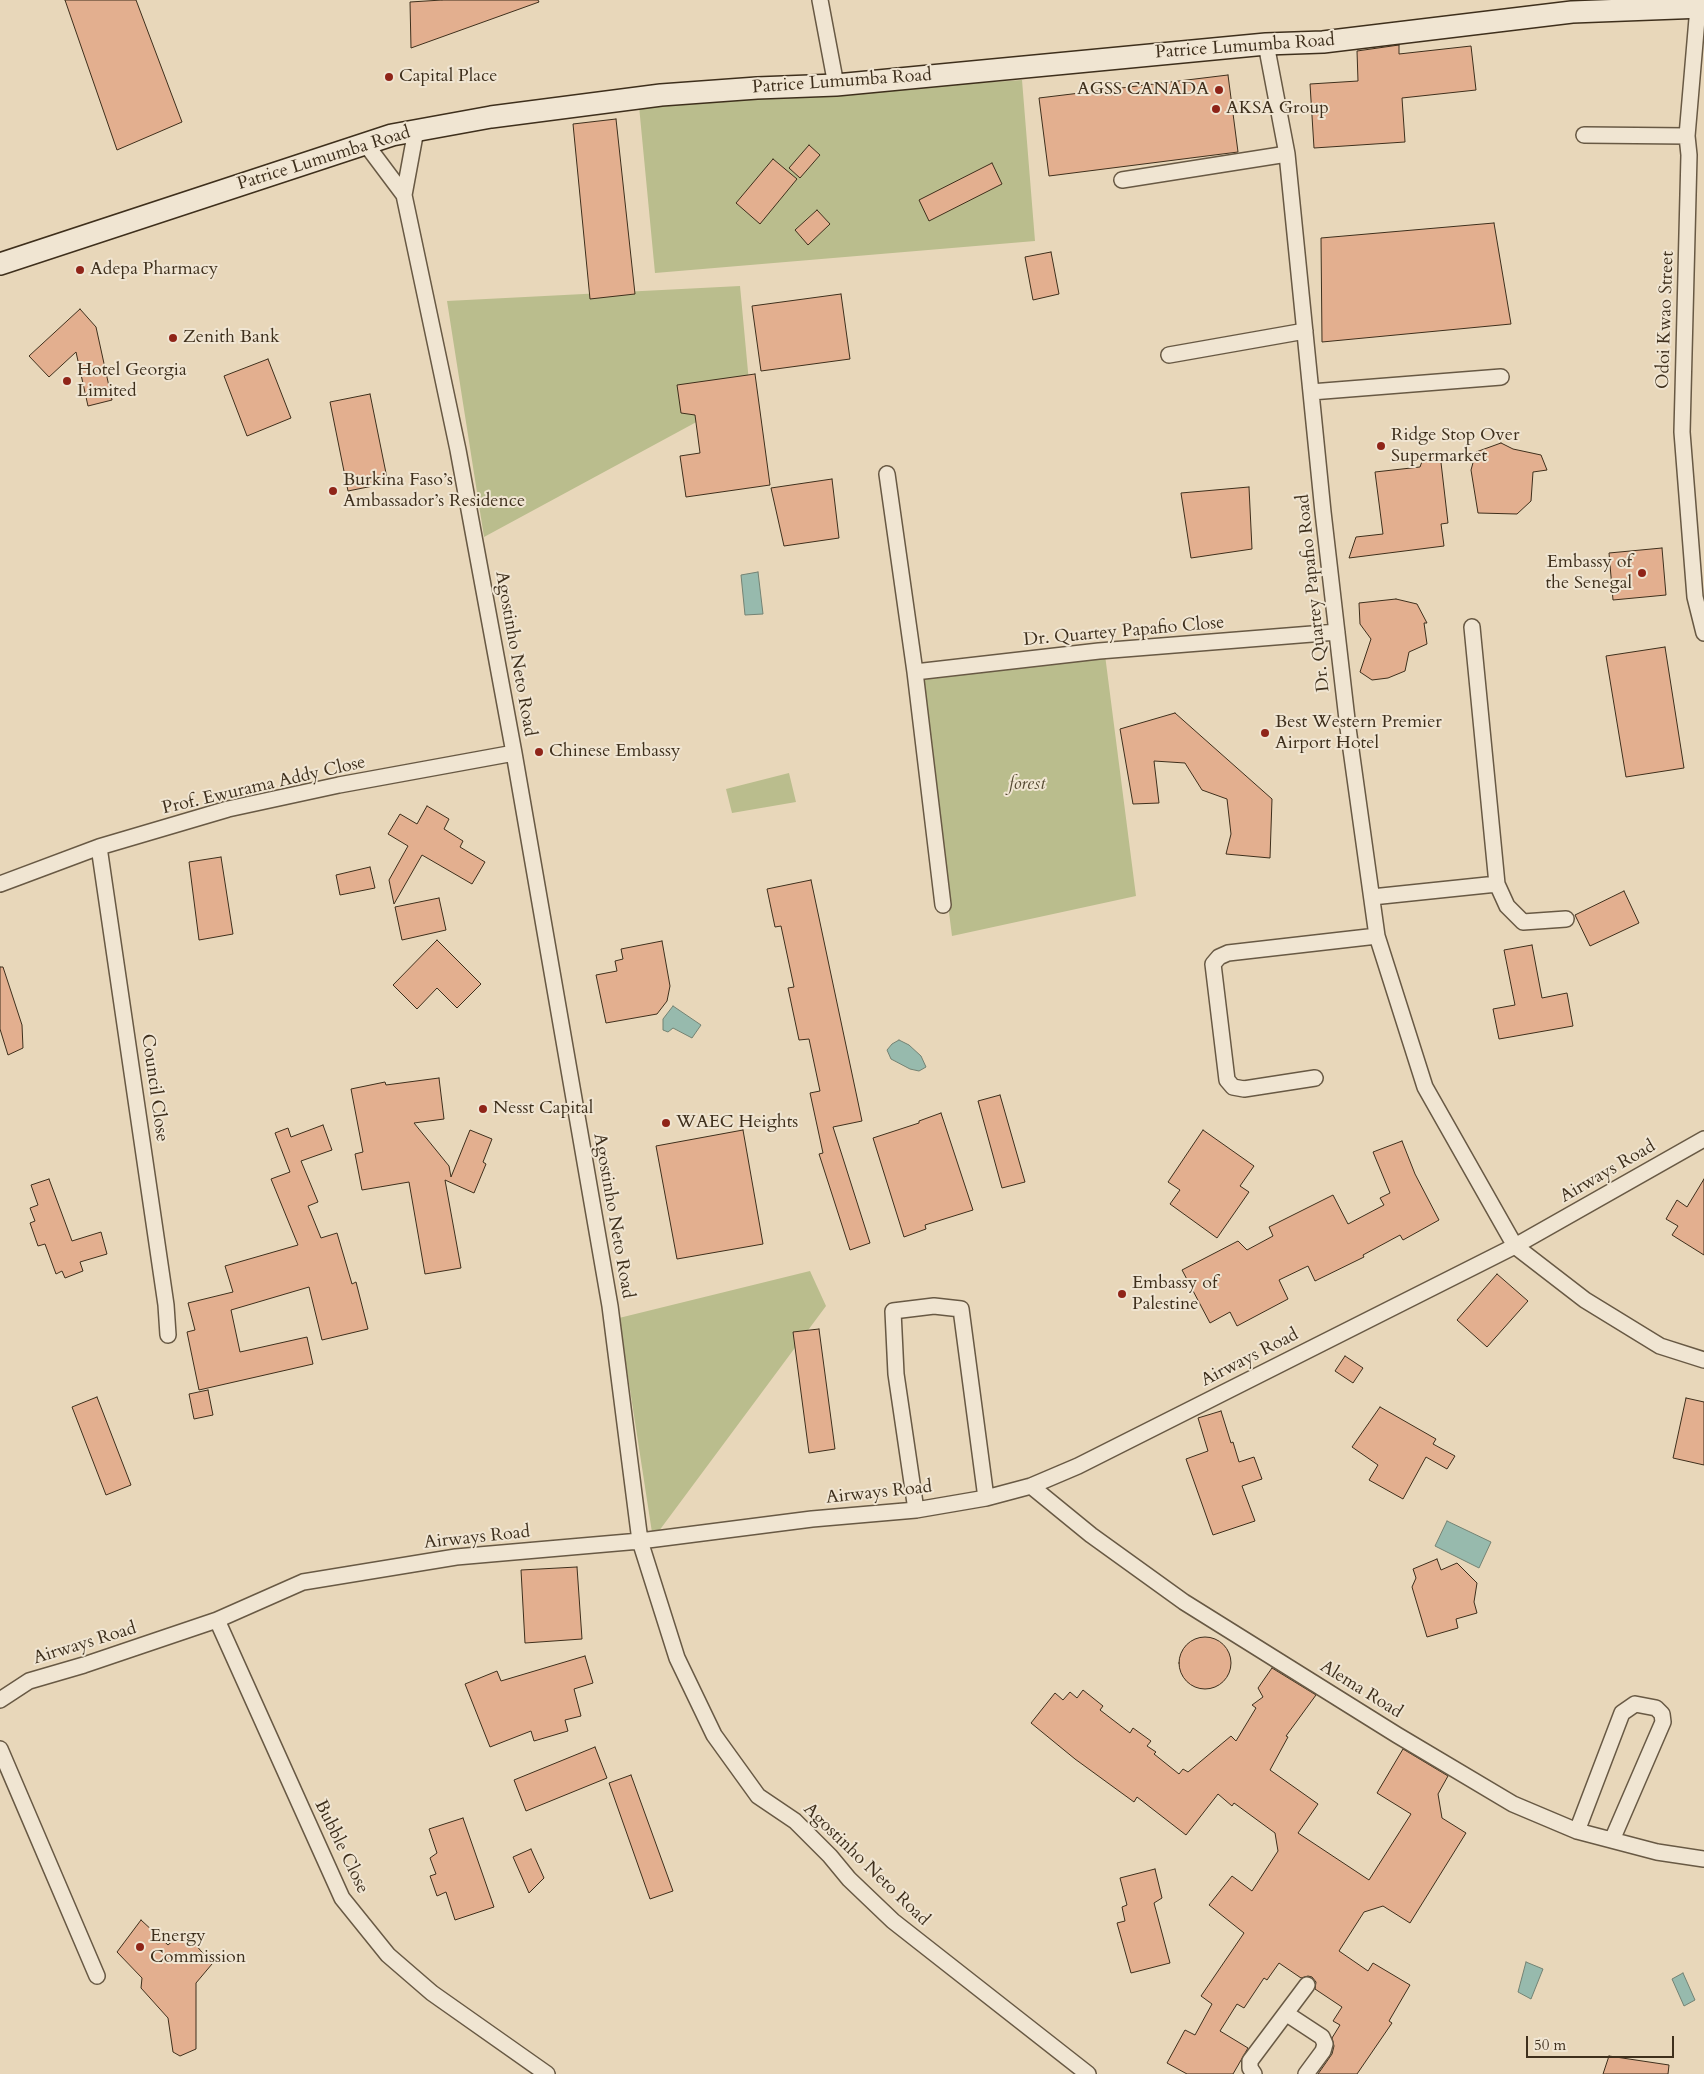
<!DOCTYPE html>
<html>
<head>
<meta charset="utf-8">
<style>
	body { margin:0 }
	#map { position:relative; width:1704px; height:2074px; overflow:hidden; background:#e8d7ba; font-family:Cardo,serif }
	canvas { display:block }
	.scale { position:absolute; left:1526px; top:2036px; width:148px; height:22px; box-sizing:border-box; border:2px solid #3e2f1c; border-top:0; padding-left:6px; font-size:15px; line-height:18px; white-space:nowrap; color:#3e2f1c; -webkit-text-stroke:4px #f0e5d2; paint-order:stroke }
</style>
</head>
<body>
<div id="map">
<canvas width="1704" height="2074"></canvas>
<div class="scale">50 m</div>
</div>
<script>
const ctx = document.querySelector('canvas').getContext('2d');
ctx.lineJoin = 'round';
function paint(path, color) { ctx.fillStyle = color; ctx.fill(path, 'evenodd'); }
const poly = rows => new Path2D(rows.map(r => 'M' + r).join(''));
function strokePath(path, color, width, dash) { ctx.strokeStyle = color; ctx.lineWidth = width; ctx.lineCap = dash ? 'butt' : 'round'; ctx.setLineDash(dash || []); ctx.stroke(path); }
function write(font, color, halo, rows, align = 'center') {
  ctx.font = font + ' Cardo,serif'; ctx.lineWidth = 4; ctx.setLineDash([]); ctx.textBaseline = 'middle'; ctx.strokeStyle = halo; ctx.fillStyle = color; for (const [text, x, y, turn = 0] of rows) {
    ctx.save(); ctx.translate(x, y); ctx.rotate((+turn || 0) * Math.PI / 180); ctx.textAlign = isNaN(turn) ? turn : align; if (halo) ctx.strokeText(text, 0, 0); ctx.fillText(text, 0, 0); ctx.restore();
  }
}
paint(poly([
	[1022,80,1035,241,655,273,639,106],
	[740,286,750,393,484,537,447,301],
	[1105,655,1136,896,952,936,919,674],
	[789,773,796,802,732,813,726,789],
	[810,1271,826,1306,653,1539,619,1318]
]), '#babd8d');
const water = poly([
	[758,572,763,614,745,615,741,575,758,572],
	[673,1006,701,1025,692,1038,673,1028,668,1032,663,1030,663,1019,673,1006],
	[899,1040,909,1045,921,1056,926,1067,919,1071,910,1069,891,1059,887,1050,892,1044,899,1040],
	[1447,1521,1491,1542,1479,1568,1435,1546,1447,1521],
	[1526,1962,1543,1969,1531,1999,1518,1992,1526,1962],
	[1683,1973,1695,2000,1684,2006,1672,1979,1683,1973]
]);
paint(water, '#97baad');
strokePath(water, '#738273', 1);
const building = poly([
	[65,0,136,0,182,122,117,150,65,0],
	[442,0,538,0,539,2,411,48,410,2,442,0],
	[1399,45,1399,54,1471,46,1476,90,1402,98,1405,142,1314,148,1310,84,1358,81,1357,51,1399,45],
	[1228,75,1238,152,1049,176,1039,98,1228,75],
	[616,119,635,294,590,299,573,124,616,119],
	[809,145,820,155,800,178,789,168,809,145],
	[773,159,797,179,760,224,736,203,773,159],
	[992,163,1002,184,929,221,919,200,992,163],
	[817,210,830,224,808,245,795,230,817,210],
	[1494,223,1511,324,1322,342,1321,238,1494,223],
	[1051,252,1059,294,1033,300,1025,257,1051,252],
	[841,294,850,359,761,371,752,306,841,294],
	[80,309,96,327,112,400,88,406,76,352,49,377,29,356,80,309],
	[268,359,291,418,247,436,224,376,268,359],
	[755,374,770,485,686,497,680,456,700,453,695,415,681,413,677,385,755,374],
	[370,394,388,483,348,491,330,402,370,394],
	[1501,443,1513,449,1541,455,1547,470,1533,472,1531,501,1517,514,1478,513,1471,470,1476,452,1501,443],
	[1440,454,1448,523,1441,524,1444,546,1349,558,1356,537,1383,534,1375,472,1420,467,1424,456,1440,454],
	[832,479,839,538,784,546,771,488,832,479],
	[1249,487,1252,549,1191,558,1181,493,1249,487],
	[1662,548,1666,595,1613,600,1609,553,1662,548],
	[1396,599,1417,604,1427,623,1424,623,1427,644,1409,652,1405,671,1388,678,1372,680,1360,672,1371,639,1360,624,1359,603,1396,599],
	[1665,647,1684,768,1626,777,1606,656,1665,647],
	[1175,713,1272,799,1270,858,1226,854,1231,834,1227,799,1202,790,1185,763,1154,761,1159,803,1133,804,1120,729,1175,713],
	[427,806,449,819,444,829,463,841,460,847,485,862,472,884,422,855,394,904,389,880,408,846,388,834,400,814,417,824,427,806],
	[221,857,233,934,199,940,189,862,221,857],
	[370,867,375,888,340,895,336,875,370,867],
	[811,880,862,1121,833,1127,870,1243,850,1250,819,1154,823,1153,810,1093,820,1091,809,1039,799,1040,788,988,794,987,781,926,775,927,767,889,811,880],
	[1624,891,1639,923,1590,946,1575,915,1624,891],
	[439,898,446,930,402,940,395,907,439,898],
	[437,940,481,984,457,1008,437,988,417,1009,393,985,437,940],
	[662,941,670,986,667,1001,657,1014,606,1023,596,975,617,971,615,961,623,959,621,949,662,941],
	[1532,945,1542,998,1567,993,1573,1026,1499,1039,1493,1009,1515,1005,1504,950,1532,945],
	[0,967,3,967,22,1025,23,1048,8,1055,0,1029,0,967],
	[439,1078,444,1119,414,1123,449,1166,451,1177,470,1130,492,1139,483,1162,486,1164,474,1193,445,1180,461,1268,425,1274,409,1182,362,1190,355,1154,363,1152,351,1089,385,1082,386,1085,439,1078],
	[1000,1095,1025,1182,1002,1188,978,1101,1000,1095],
	[941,1113,973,1210,925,1225,926,1229,904,1237,873,1138,919,1123,919,1121,941,1113],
	[323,1125,332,1150,301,1161,318,1202,308,1206,321,1238,337,1233,352,1284,356,1282,368,1329,322,1340,309,1287,231,1310,240,1352,307,1337,313,1364,199,1390,187,1332,195,1330,188,1303,233,1292,225,1266,298,1245,271,1179,290,1172,275,1133,288,1128,291,1137,323,1125],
	[743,1130,763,1244,677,1259,656,1146,743,1130],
	[1203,1130,1254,1166,1240,1186,1249,1192,1217,1238,1170,1204,1180,1190,1168,1182,1203,1130],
	[1402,1141,1415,1174,1439,1220,1403,1240,1400,1235,1363,1255,1364,1257,1315,1281,1308,1266,1279,1280,1288,1299,1237,1326,1230,1312,1210,1323,1182,1270,1238,1241,1247,1250,1273,1236,1269,1227,1333,1195,1348,1224,1384,1205,1380,1198,1390,1193,1373,1152,1402,1141],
	[49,1179,72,1241,101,1232,107,1254,80,1262,83,1271,65,1278,62,1271,56,1274,45,1244,38,1246,30,1223,35,1221,30,1208,38,1205,31,1185,49,1179],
	[1704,1179,1704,1255,1672,1235,1678,1226,1666,1219,1677,1200,1687,1207,1704,1179],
	[1497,1274,1528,1301,1487,1347,1457,1320,1497,1274],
	[819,1329,835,1449,809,1453,793,1332,819,1329],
	[1345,1356,1363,1368,1353,1383,1335,1371,1345,1356],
	[208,1390,213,1415,194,1419,189,1394,208,1390],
	[97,1397,131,1485,106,1495,72,1407,97,1397],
	[1686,1398,1704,1402,1704,1465,1673,1458,1686,1398],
	[1380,1407,1436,1439,1433,1444,1455,1456,1447,1469,1426,1457,1403,1499,1369,1480,1378,1465,1352,1447,1380,1407],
	[1221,1411,1231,1443,1233,1442,1239,1462,1254,1457,1262,1479,1242,1486,1255,1521,1213,1535,1186,1459,1208,1451,1198,1418,1221,1411],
	[1437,1559,1441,1570,1457,1563,1477,1583,1474,1602,1477,1613,1456,1619,1458,1628,1427,1637,1412,1587,1416,1578,1413,1569,1437,1559],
	[577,1567,582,1639,525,1643,521,1570,577,1567],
	'1179 1663a26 26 0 1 1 52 0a26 26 0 1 1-52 0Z',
	[585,1656,593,1683,574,1689,581,1716,565,1720,568,1731,534,1741,531,1731,490,1747,465,1684,497,1671,501,1681,585,1656],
	[1272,1668,1316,1695,1286,1736,1288,1737,1270,1770,1318,1804,1298,1833,1369,1880,1411,1814,1377,1793,1403,1749,1448,1776,1438,1794,1442,1818,1466,1833,1410,1923,1383,1906,1364,1912,1339,1951,1368,1971,1373,1963,1410,1985,1389,2021,1392,2023,1357,2074,1318,2074,1332,2054,1334,2046,1332,2038,1340,2025,1333,2021,1342,2007,1315,1989,1316,1982,1312,1977,1308,1976,1301,1978,1279,1963,1267,1980,1264,1978,1244,2008,1237,2004,1220,2031,1248,2048,1233,2074,1187,2074,1167,2063,1185,2030,1195,2035,1212,2004,1201,1996,1244,1933,1209,1905,1232,1876,1252,1891,1278,1851,1275,1833,1234,1803,1232,1806,1218,1794,1186,1835,1137,1797,1134,1802,1075,1759,1031,1723,1055,1693,1063,1700,1070,1692,1077,1698,1083,1690,1103,1706,1100,1710,1130,1733,1133,1728,1151,1741,1147,1746,1156,1752,1154,1754,1179,1774,1183,1769,1188,1772,1231,1736,1236,1741,1256,1708,1252,1705,1263,1697,1258,1688,1272,1668],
	[595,1747,607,1778,526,1811,514,1780,595,1747],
	[631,1775,673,1891,650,1899,609,1783,631,1775],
	[463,1818,494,1907,455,1920,446,1892,437,1896,430,1876,436,1874,430,1858,437,1853,429,1829,463,1818],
	[531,1849,544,1878,529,1893,513,1857,531,1849],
	[1155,1869,1162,1898,1154,1903,1170,1963,1131,1973,1117,1923,1125,1921,1122,1907,1127,1905,1120,1878,1155,1869],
	[141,1920,168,1945,184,1931,212,1964,196,1983,196,2049,180,2056,173,2052,168,2018,141,1988,142,1978,117,1952,141,1920],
	[1609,2056,1669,2065,1668,2074,1603,2074,1609,2056]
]);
paint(building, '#e3af8f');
strokePath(building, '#3e2f1c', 1);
const street = poly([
	[820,0,836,85],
	[1698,7,1687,136,1689,155,1682,432,1695,597,1704,633],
	[1266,44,1287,154,1323,512,1348,728,1377,936,1425,1087,1515,1246,1585,1300,1660,1346,1704,1360],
	[416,130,404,195,458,450,514,753,610,1306,640,1541,677,1658,714,1735,758,1796,795,1821,830,1856,849,1879,893,1921,1088,2074],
	[1584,135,1687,136],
	[365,143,404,195],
	[1122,180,1287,154],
	[1169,355,1305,331],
	[1311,392,1501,377],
	[887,474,915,672,943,905],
	[1472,627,1497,884,1507,906,1523,922,1566,919],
	[915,672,1099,651,1337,632],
	[99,847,166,1305,168,1335],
	[0,884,99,847,228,809,339,785,514,753],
	[1372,897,1497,884],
	[1315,1078,1244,1089,1233,1087,1227,1080,1213,964,1219,957,1228,953,1377,936],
	[1031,1486,1091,1535,1184,1602,1397,1735,1513,1804,1577,1831,1657,1852,1704,1859],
	[916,1510,896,1374,893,1311,934,1306,961,1309,986,1498],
	[217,1620,342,1898,388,1955,432,1993,547,2074],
	[0,1700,29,1681,84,1665,217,1620,303,1582,456,1557,640,1541,812,1519,916,1510,986,1498,1031,1486,1078,1466,1515,1246,1704,1139],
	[0,1749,97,1976],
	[1577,1831,1622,1713,1635,1704,1656,1708,1662,1714,1663,1722,1612,1840],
	[1287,2014,1322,2037,1325,2044,1323,2051,1306,2074],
	[1254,2074,1250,2068,1250,2061,1307,1985]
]);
const secondary = poly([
	[0,264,392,135,491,117,661,95,757,88,836,85,1266,44,1323,42,1572,12,1704,7]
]);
strokePath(street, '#685944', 18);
strokePath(secondary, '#3e2f1c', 24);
strokePath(street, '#f0e5d2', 15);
strokePath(secondary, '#f0e5d2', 21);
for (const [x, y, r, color] of [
	[389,77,5,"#8f2418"],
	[1219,90,5,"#8f2418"],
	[1216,109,5,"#8f2418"],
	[80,270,5,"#8f2418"],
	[173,338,5,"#8f2418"],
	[67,381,5,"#8f2418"],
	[1381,446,5,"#8f2418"],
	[333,491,5,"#8f2418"],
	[1642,573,5,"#8f2418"],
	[1265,733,5,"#8f2418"],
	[539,752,5,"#8f2418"],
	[483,1109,5,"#8f2418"],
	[666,1123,5,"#8f2418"],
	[1122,1294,5,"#8f2418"],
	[140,1947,5,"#8f2418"]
]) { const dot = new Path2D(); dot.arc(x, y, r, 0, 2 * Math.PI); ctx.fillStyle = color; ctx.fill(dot); strokePath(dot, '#f0e5d2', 2); }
write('18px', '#3e2f1c', '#f0e5d2', [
	["Patrice Lumumba Road",1245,47,-4],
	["Patrice Lumumba Road",842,82,-4],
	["Patrice Lumumba Road",324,159,-17],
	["Odoi Kwao Street",1666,320,-88],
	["Dr. Quartey Papafio Road",1314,593,-96],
	["Dr. Quartey Papafio Close",1124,632,-5],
	["Agostinho Neto Road",515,654,80],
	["Prof. Ewurama Addy Close",264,786,-13],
	["Council Close",154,1088,82],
	["Airways Road",1608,1172,-30],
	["Agostinho Neto Road",613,1216,80],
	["Airways Road",1250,1358,-27],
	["Airways Road",879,1493,-6],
	["Airways Road",477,1538,-6],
	["Airways Road",85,1644,-17],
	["Alema Road",1361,1690,32],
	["Bubble Close",341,1847,64],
	["Agostinho Neto Road",866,1865,44]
]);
write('18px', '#3e2f1c', '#f0e5d2', [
	["Capital Place",399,77],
	["AGSS CANADA",1209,90,"right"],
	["AKSA Group",1226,109],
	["Adepa Pharmacy",90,270],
	["Zenith Bank",183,338],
	["Hotel Georgia",77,371],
	["Limited",77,392],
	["Ridge Stop Over",1391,436],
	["Supermarket",1391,457],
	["Burkina Faso’s",343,481],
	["Ambassador’s Residence",343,502],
	["Embassy of",1632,563,"right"],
	["the Senegal",1632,584,"right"],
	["Best Western Premier",1275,723],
	["Airport Hotel",1275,744],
	["Chinese Embassy",549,752],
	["Nesst Capital",493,1109],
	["WAEC Heights",676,1123],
	["Embassy of",1132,1284],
	["Palestine",1132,1305],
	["Energy",150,1937],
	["Commission",150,1958]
], 'left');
write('italic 18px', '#574b33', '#f0e5d2', [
	["forest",1027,785]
]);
</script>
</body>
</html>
